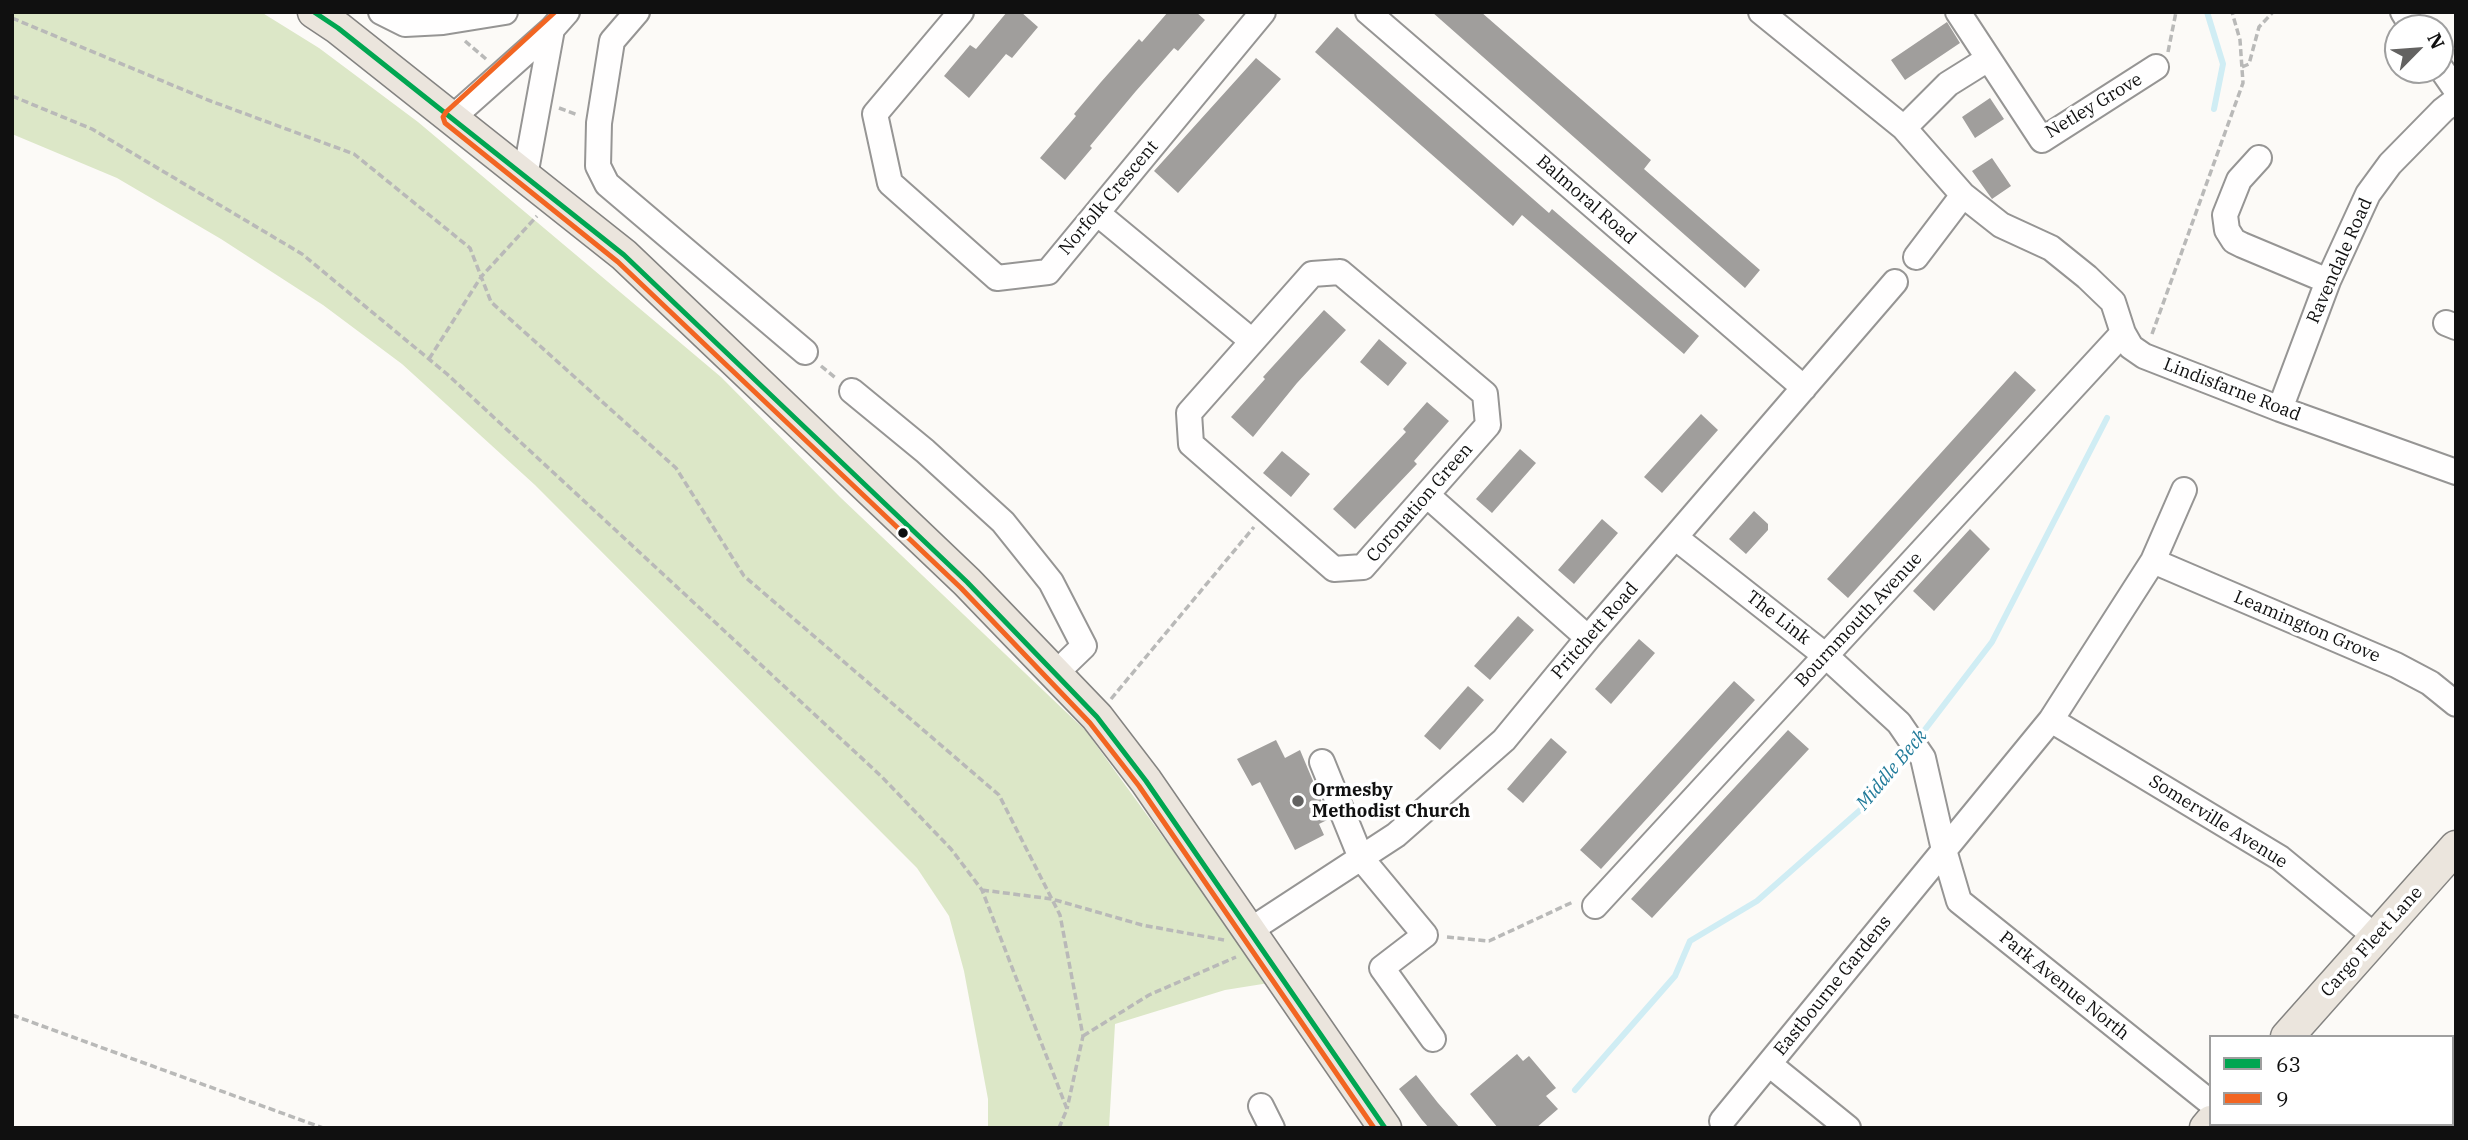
<!DOCTYPE html>
<html>
<head>
<meta charset="utf-8">
<style>
	body { margin:0 }
	#map { position:relative; width:2468px; height:1140px; overflow:hidden; background:#fcfaf7; font-family:"IBM Plex Serif",serif }
	canvas { display:block }
	.frame { position:absolute; inset:0; border:14px solid #101010; pointer-events:none }
	.legend { position:absolute; left:2209px; top:1035px; width:245px; height:91px; box-sizing:border-box; background:#fff; border:2px solid #9f9f9f; margin:0; padding:9px 12px; list-style:none; font-size:21px; color:#101010 }
	.legend li { display:flex; align-items:center; gap:14px; height:35px }
	.legend b { width:35px; border:2px solid #9f9f9f }
	.north { position:absolute; left:2384px; top:14px; width:70px; height:70px; box-sizing:border-box; background:#fff; border:2px solid #9f9f9f; border-radius:50%; rotate:65deg; font-size:19px; font-weight:700; line-height:28px; text-align:center; color:#101010 }
	.north::after { content:''; display:block; margin:auto; width:24px; height:32px; background:#636261; clip-path:polygon(50% 0,100% 100%,50% 72%,0 100%) }
</style>
</head>
<body>
<div id="map">
<canvas width="2468" height="1140"></canvas>
<div class="frame"></div>
<ul class="legend">
<li><b style="height:9px;background:#00a651"></b>63</li>
<li><b style="height:9px;background:#f26522"></b>9</li>
</ul>
<div class="north">N</div>
</div>
<script>
const ctx = document.querySelector('canvas').getContext('2d');
ctx.lineJoin = 'round';
function paint(path, color) { ctx.fillStyle = color; ctx.fill(path, 'evenodd'); }
const poly = rows => new Path2D(rows.map(r => 'M' + r).join(''));
function strokePath(path, color, width, dash) { ctx.strokeStyle = color; ctx.lineWidth = width; ctx.lineCap = dash ? 'butt' : 'round'; ctx.setLineDash(dash || []); ctx.stroke(path); }
function write(font, color, halo, rows, align = 'center') {
  ctx.font = font + ' "IBM Plex Serif",serif'; ctx.lineWidth = 7; ctx.setLineDash([]); ctx.textBaseline = 'middle'; ctx.strokeStyle = halo; ctx.fillStyle = color; for (const [text, x, y, turn = 0] of rows) {
    ctx.save(); ctx.translate(x, y); ctx.rotate((+turn || 0) * Math.PI / 180); ctx.textAlign = isNaN(turn) ? turn : align; if (halo) ctx.strokeText(text, 0, 0); ctx.fillText(text, 0, 0); ctx.restore();
  }
}
paint(poly([
	[12,12,261,12,319,48,418,122,721,377,840,497,1086,731,1269,983,1225,990,1115,1024,1109,1128,988,1128,988,1099,964,971,949,916,917,868,535,485,402,364,323,305,221,239,117,178,12,134]
]), '#dce7c7');
strokePath(poly([
	[2207,12,2223,64,2214,109],
	[1917,740,1992,642,2107,418],
	[1575,1090,1675,976,1690,941,1757,901,1875,797,1911,749]
]), '#d0edf4', 6);
paint(poly([
	[1007,12,1021,12,1038,27,1012,58,1006,54,969,98,944,76,970,45,976,49],
	[1168,12,1196,12,1205,20,1178,51,1174,48,1136,91,1090,146,1092,148,1065,180,1040,158,1076,116,1074,114,1101,82,1139,39,1142,42],
	[1432,12,1481,12,1651,160,1644,169,1760,270,1745,288],
	[1947,22,1960,43,1905,80,1891,60],
	[1337,27,1549,213,1552,209,1699,336,1684,354,1522,215,1513,226,1315,52],
	[1256,58,1281,79,1178,193,1154,171],
	[1990,98,2004,119,1975,138,1962,117],
	[1992,158,2011,186,1992,199,1972,171],
	[1324,310,1346,330,1297,383,1253,437,1231,417,1265,379,1263,377],
	[1379,339,1407,363,1388,386,1360,362],
	[2015,371,2036,390,1848,598,1827,579],
	[1427,402,1449,421,1414,461,1417,464,1355,529,1333,509,1406,432,1403,429],
	[1701,414,1718,430,1662,493,1644,477],
	[1520,449,1536,463,1492,513,1476,499],
	[1282,451,1310,474,1291,497,1263,473],
	[1754,511,1768,524,1768,530,1746,554,1729,539],
	[1602,519,1618,533,1574,584,1558,570],
	[1970,529,1990,549,1934,611,1913,591],
	[1518,616,1534,630,1490,680,1474,666],
	[1639,639,1655,653,1611,704,1595,689],
	[1734,681,1755,700,1601,869,1580,850],
	[1468,686,1484,700,1440,750,1424,736],
	[1788,730,1809,749,1652,918,1631,899],
	[1551,738,1567,752,1523,803,1507,789],
	[1276,740,1285,758,1300,750,1329,819,1319,824,1324,835,1295,850,1260,782,1252,786,1237,759],
	[1517,1054,1523,1061,1529,1056,1556,1088,1546,1096,1558,1109,1536,1128,1498,1128,1470,1094],
	[1416,1075,1438,1103,1460,1128,1429,1128,1422,1120,1399,1089]
]), '#a09e9c');
const minor = poly([
	[381,12,405,24,443,22,505,12],
	[637,12,612,41,599,123,598,166,607,184,805,352],
	[961,12,875,114,890,183,997,278,1048,272,1263,12],
	[1368,12,1804,388],
	[1761,12,1904,128,1963,195,2001,225,2051,248,2087,277,2113,302,2123,333,2131,347,2144,356,2280,409,2456,472],
	[1958,12,2042,140,2156,67],
	[2403,12,2413,28],
	[2440,67,2456,90],
	[452,118,552,29,567,12],
	[1904,128,1948,84,1988,59],
	[2259,158,2239,180,2225,215,2227,230,2234,241,2242,245,2328,281],
	[525,176,552,29],
	[1097,213,1252,341],
	[1916,257,1963,195],
	[1340,272,1485,394,1488,425,1363,567,1334,569,1191,444,1189,413,1312,274,1340,272],
	[2446,323,2456,327],
	[852,391,925,451,1003,522,1051,582,1084,646,1055,674],
	[2280,409,2328,281,2368,194,2390,164,2443,110,2456,100],
	[1428,496,1588,638],
	[1676,538,1826,656,1899,723,1923,758,1944,850,1959,901,2211,1103],
	[2153,561,2396,665,2430,683,2456,704],
	[2051,720,2280,858,2377,938],
	[1322,762,1361,858,1425,935,1382,968,1433,1039],
	[1595,906,2123,333],
	[1249,931,1396,835,1504,740,1588,638,1895,282],
	[1769,1064,1848,1128],
	[1261,1106,1272,1128],
	[1722,1121,2051,720,2153,561,2184,490]
]);
const major = poly([
	[314,12,338,28,624,255,967,582,1097,717,1146,781,1385,1128],
	[2287,1037,2456,847],
	[2206,1128,2211,1122]
]);
strokePath(minor, '#969594', 28);
strokePath(major, '#848381', 35);
strokePath(poly([
	[12,18,208,100,354,154,470,248,491,302,676,468,744,576,999,795,1060,915,1083,1036,1067,1109],
	[465,41,486,59],
	[2168,52,2176,12],
	[2242,67,2249,64,2259,27,2273,12],
	[12,96,92,129,302,254,447,374,881,776,951,849,982,890,1067,1109,1059,1128],
	[559,108,578,115],
	[2152,334,2243,83,2240,40,2232,12],
	[429,359,481,277,537,216],
	[821,366,837,379],
	[1111,699,1254,527],
	[982,890,1052,899,1142,925,1224,940],
	[1447,937,1489,941,1573,902],
	[12,1015,323,1128],
	[1083,1036,1149,995,1236,957]
]), '#b9b9b8', 3.5, [7, 3.5]);
strokePath(minor, '#fffefe', 24);
strokePath(major, '#ebe5dd', 32);
strokePath(poly([
	[314,12,338,28,624,255,967,582,1097,717,1146,781,1385,1128]
]), '#00a651', 5);
strokePath(poly([
	[555,12,446,112,443,117,445,123,618,262,961,588,1090,723,1139,786,1374,1128]
]), '#f26522', 5);
for (const [x, y, r, color] of [
	[903,533,6,"#101010"],
	[1298,801,7,"#636261"]
]) { const dot = new Path2D(); dot.arc(x, y, r, 0, 2 * Math.PI); ctx.fillStyle = color; ctx.fill(dot); strokePath(dot, '#fff', 2.5); }
write('18px', '#101010', '#fff', [
	["Netley Grove",2094,106,-31],
	["Norfolk Crescent",1109,198,-50],
	["Balmoral Road",1586,200,41],
	["Ravendale Road",2340,261,-66],
	["Lindisfarne Road",2232,390,21],
	["Coronation Green",1420,503,-49],
	["The Link",1778,618,38],
	["Bournmouth Avenue",1859,620,-47],
	["Leamington Grove",2307,627,23],
	["Pritchett Road",1595,631,-49],
	["Somerville Avenue",2218,822,32],
	["Cargo Fleet Lane",2372,942,-48],
	["Eastbourne Gardens",1833,986,-51],
	["Park Avenue North",2064,986,39]
]);
write('bold 18px', '#101010', '#fff', [
	["Ormesby",1312,791],
	["Methodist Church",1312,812]
], 'left');
write('italic 19px', '#227b9a', '#fff', [
	["Middle Beck",1892,770,-50]
]);
</script>
</body>
</html>
